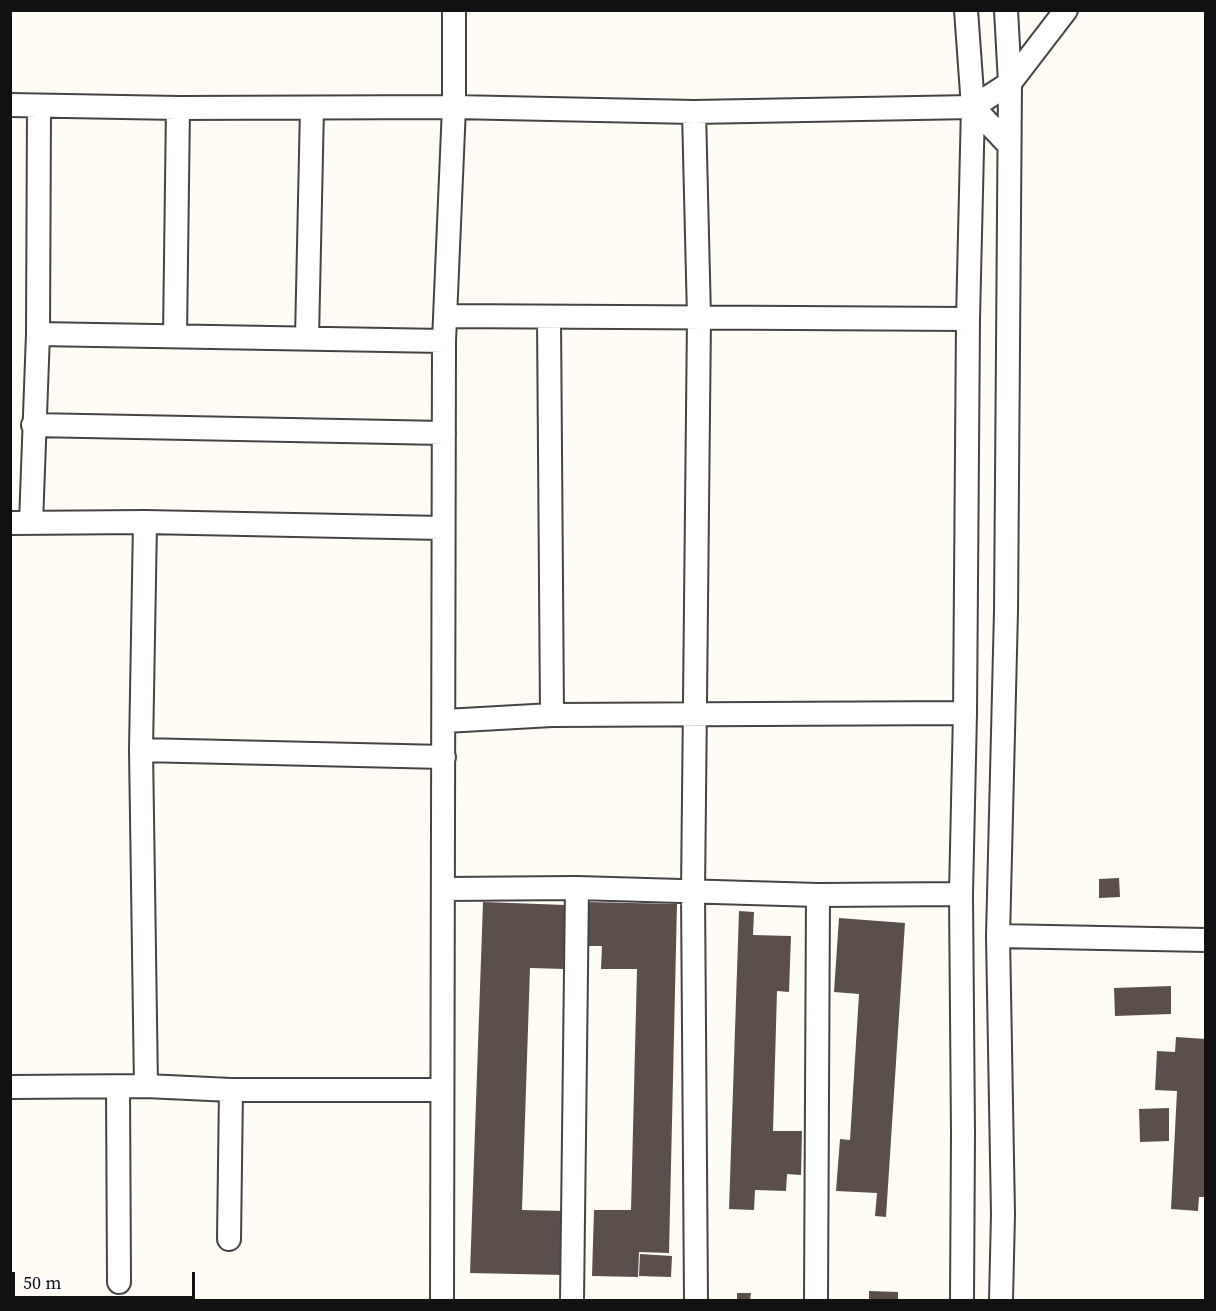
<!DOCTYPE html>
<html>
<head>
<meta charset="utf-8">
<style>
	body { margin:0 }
	#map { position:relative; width:1216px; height:1311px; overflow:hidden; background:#fffbf5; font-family:"Source Serif 4",serif }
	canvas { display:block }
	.frame { position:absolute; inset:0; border:12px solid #111; pointer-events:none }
	.scale { position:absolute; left:12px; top:1272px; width:183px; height:27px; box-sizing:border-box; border:3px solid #111; border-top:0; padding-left:8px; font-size:18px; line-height:21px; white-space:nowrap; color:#111; -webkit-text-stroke:4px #fff; paint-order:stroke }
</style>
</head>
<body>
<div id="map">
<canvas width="1216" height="1311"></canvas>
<div class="frame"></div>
<div class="scale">50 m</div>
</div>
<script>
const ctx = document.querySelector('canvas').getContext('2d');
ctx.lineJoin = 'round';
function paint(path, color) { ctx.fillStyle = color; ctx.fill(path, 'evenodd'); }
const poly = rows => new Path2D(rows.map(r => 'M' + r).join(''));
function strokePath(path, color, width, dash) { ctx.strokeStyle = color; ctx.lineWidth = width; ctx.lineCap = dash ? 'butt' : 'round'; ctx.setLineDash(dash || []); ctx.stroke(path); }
paint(poly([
	[1119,878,1120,897,1099,898,1099,879],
	[483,902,566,905,564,969,530,968,522,1210,565,1211,563,1275,470,1273],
	[587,902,677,904,669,1253,639,1252,638,1277,592,1276,594,1210,631,1210,637,969,601,969,602,946,586,946],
	[739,911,754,912,753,935,791,936,789,992,777,991,773,1131,802,1131,801,1175,787,1174,786,1191,755,1190,754,1210,729,1209],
	[839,918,905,923,886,1217,875,1216,877,1193,836,1191,840,1139,850,1140,859,994,834,992],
	[1171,986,1171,1014,1115,1016,1114,988],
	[1176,1037,1206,1039,1206,1197,1199,1197,1198,1211,1171,1209,1177,1091,1155,1090,1157,1051,1175,1052],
	[1169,1108,1169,1141,1140,1142,1139,1109],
	[640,1254,672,1256,671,1277,639,1276],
	[869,1291,898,1292,898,1300,869,1300],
	[737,1293,751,1293,750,1300,737,1300]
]), '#5b4f4c');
const minor = poly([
	[10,105,178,108,454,107,694,112,973,107,1010,83,1066,10],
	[973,107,1009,145],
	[694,112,699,317,693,892,696,1300],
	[445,316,968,319],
	[549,318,552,715],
	[38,334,444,341],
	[175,336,178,108],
	[307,338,312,108],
	[33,425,444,433],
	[145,522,141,750,146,1086],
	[10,523,145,522,443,528],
	[31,523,38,334,39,106],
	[445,721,552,715,965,713],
	[141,750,444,757],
	[444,889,577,888,818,895,961,894],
	[998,936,1206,940],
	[10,1087,146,1086,231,1090,442,1090],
	[118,1087,119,1282],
	[229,1239,231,1090],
	[442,1300,444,341,454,107,454,10],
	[572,1300,577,888],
	[816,1300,818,895],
	[962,1300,963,1134,961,894,965,713,968,319,973,107,966,10],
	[1001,1300,1003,1214,998,936,1006,611,1010,83,1006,10]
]);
strokePath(minor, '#444', 26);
strokePath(minor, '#fff', 22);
</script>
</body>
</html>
